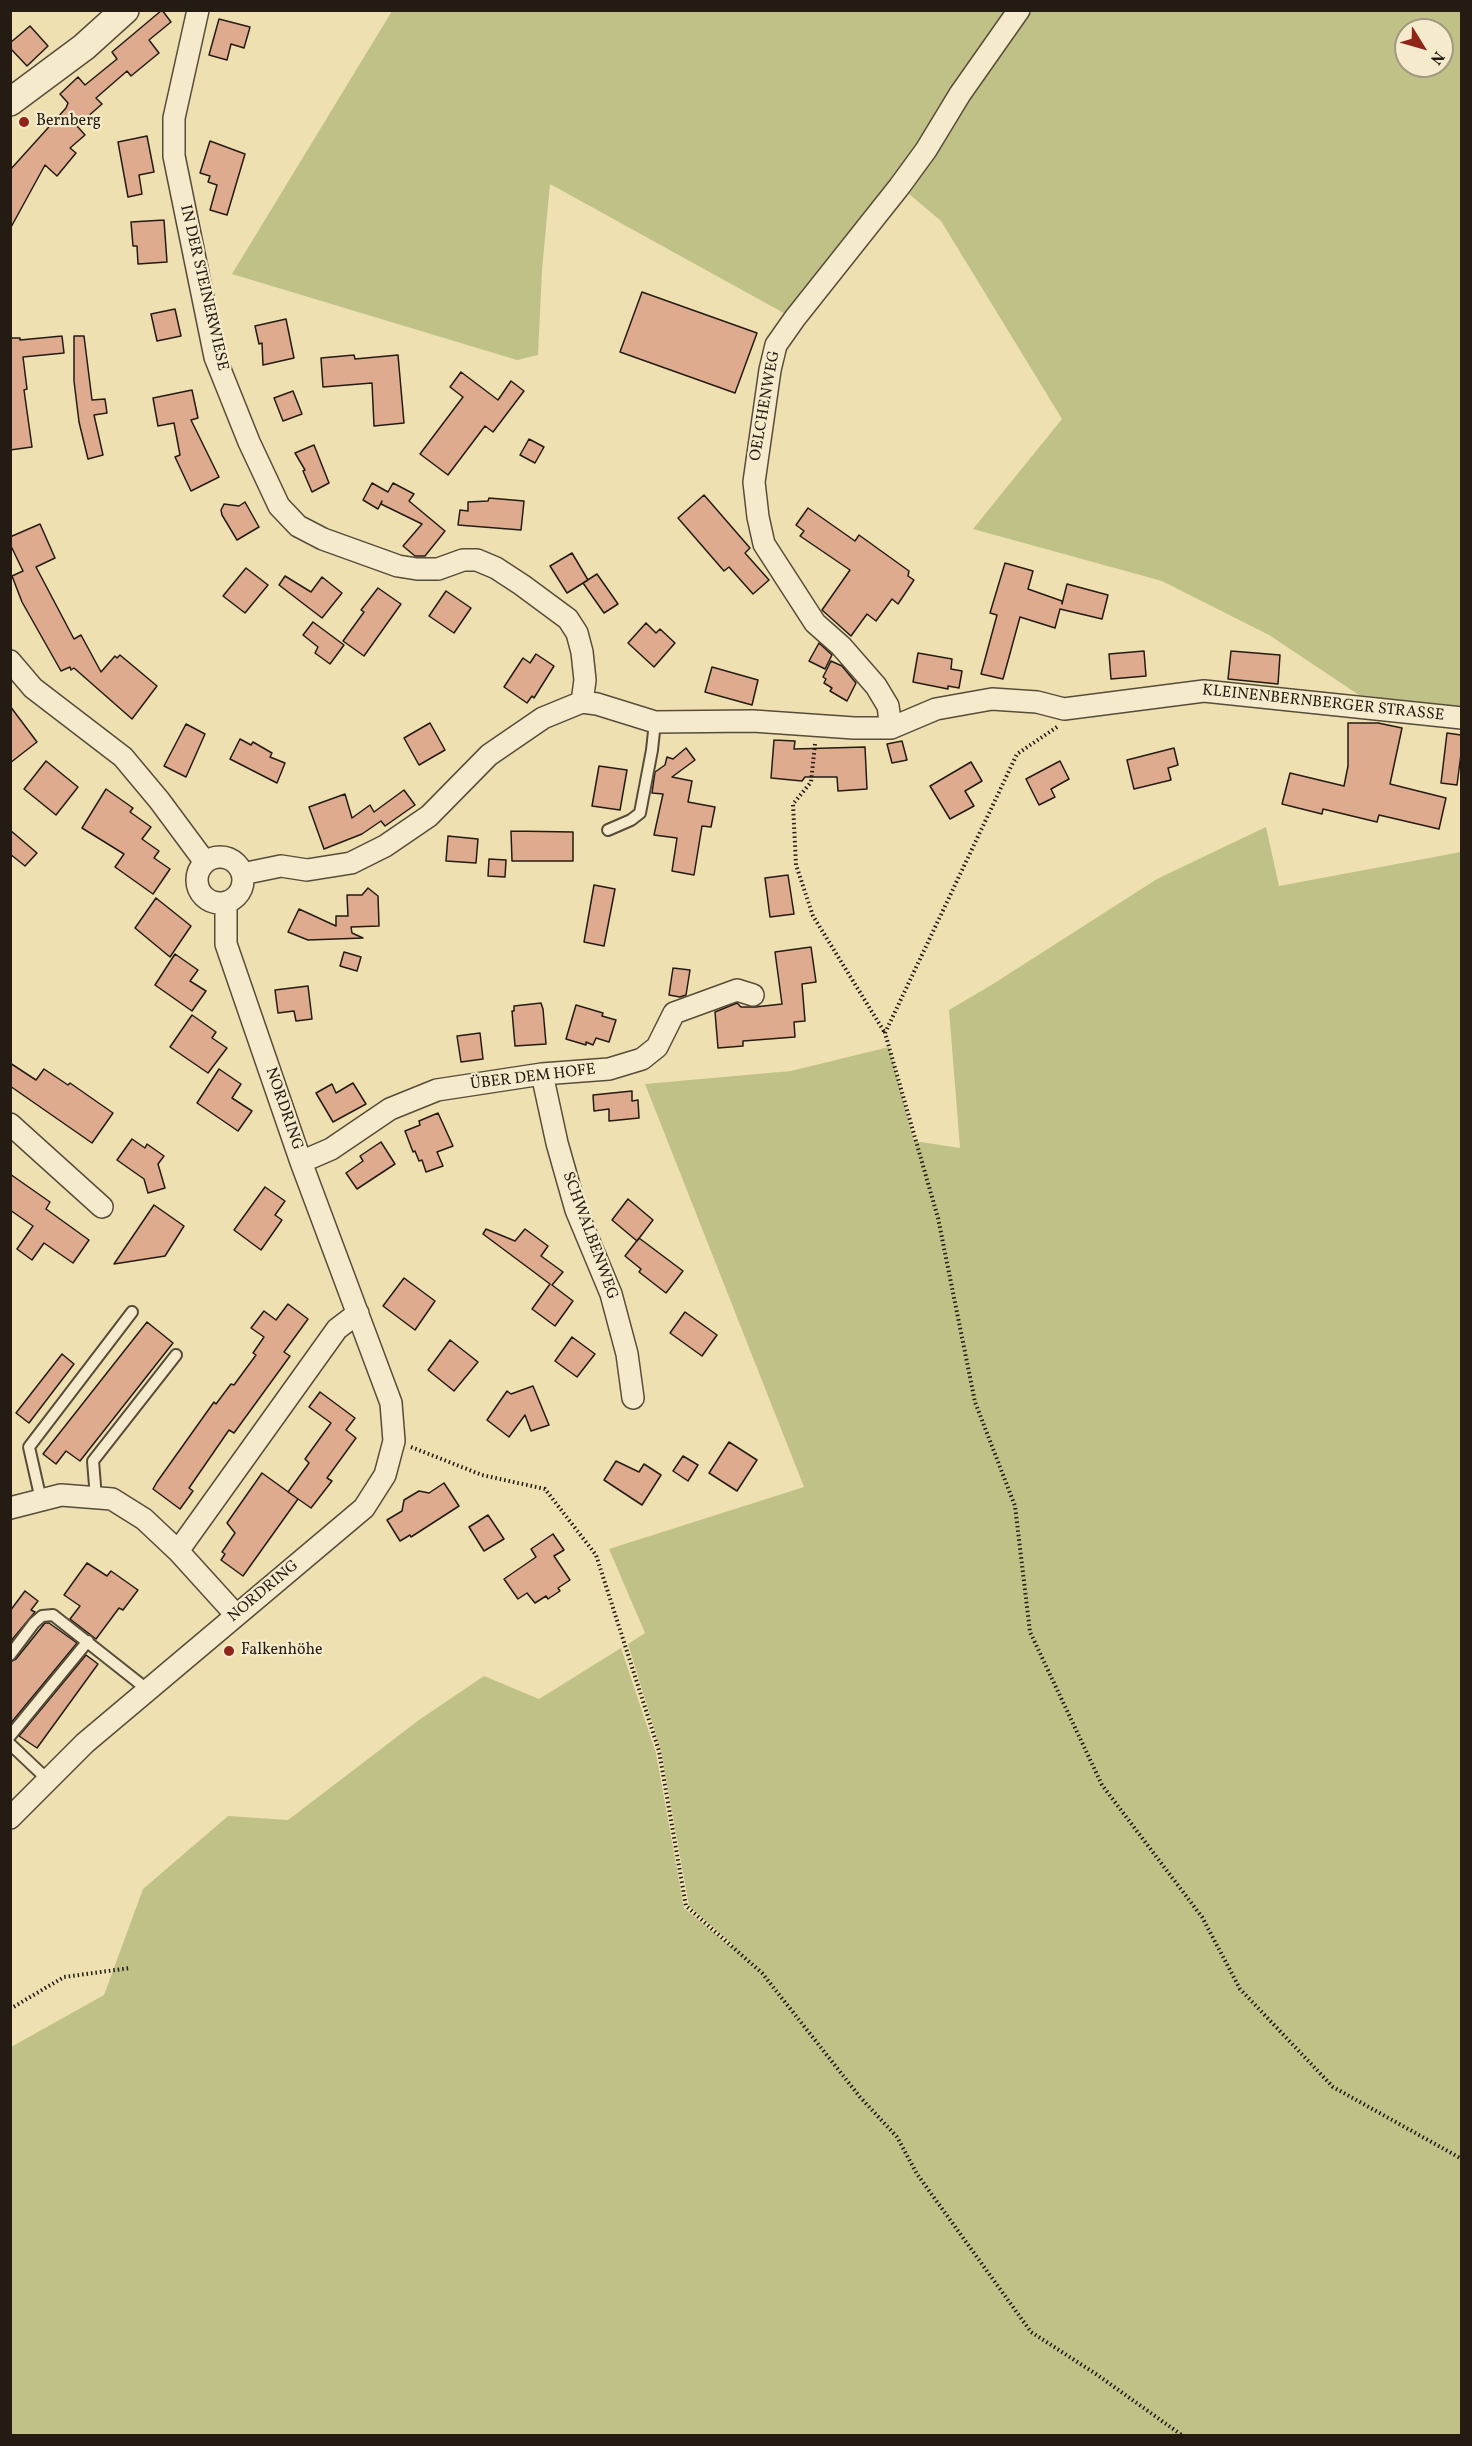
<!DOCTYPE html>
<html>
<head>
<meta charset="utf-8">
<style>
	body { margin:0 }
	#map { position:relative; width:1472px; height:2446px; overflow:hidden; background:#efe0b1; font-family:Vollkorn,serif }
	canvas { display:block }
	.frame { position:absolute; inset:0; border:12px solid #241b13; pointer-events:none }
	.north { position:absolute; left:1394px; top:18px; width:60px; height:60px; box-sizing:border-box; background:#f5ebcc; border:2px solid #a19882; border-radius:50%; rotate:127deg; font-size:16px; font-weight:700; line-height:24px; text-align:center; color:#241b13 }
	.north::after { content:''; display:block; margin:auto; width:21px; height:27px; background:#8f2418; clip-path:polygon(50% 0,100% 100%,50% 72%,0 100%) }
</style>
</head>
<body>
<div id="map">
<canvas width="1472" height="2446"></canvas>
<div class="frame"></div>
<div class="north">N</div>
</div>
<script>
const ctx = document.querySelector('canvas').getContext('2d');
ctx.lineJoin = 'round';
function paint(path, color) { ctx.fillStyle = color; ctx.fill(path, 'evenodd'); }
const poly = rows => new Path2D(rows.map(r => 'M' + r).join(''));
function strokePath(path, color, width, dash) { ctx.strokeStyle = color; ctx.lineWidth = width; ctx.lineCap = dash ? 'butt' : 'round'; ctx.setLineDash(dash || []); ctx.stroke(path); }
function write(font, color, halo, rows, align = 'center') {
  ctx.font = font + ' Vollkorn,serif'; ctx.lineWidth = 4.5; ctx.setLineDash([]); ctx.textBaseline = 'middle'; ctx.strokeStyle = halo; ctx.fillStyle = color; for (const [text, x, y, turn = 0] of rows) {
    ctx.save(); ctx.translate(x, y); ctx.rotate((+turn || 0) * Math.PI / 180); ctx.textAlign = isNaN(turn) ? turn : align; if (halo) ctx.strokeText(text, 0, 0); ctx.fillText(text, 0, 0); ctx.restore();
  }
}
paint(poly([
	[392,11,1016,11,791,317,550,184,542,270,538,355,517,360,232,274],
	[1022,11,1461,11,1461,707,1359,695,1269,635,1162,581,973,529,1062,419,941,221,902,188],
	[1406,30,1442,30,1442,66,1406,66],
	[1266,827,1279,886,1461,852,1461,2435,11,2435,11,2047,104,1995,143,1889,228,1816,288,1820,419,1720,484,1676,539,1699,621,1648,656,1753,684,1908,731,1947,733,1945,689,1906,661,1751,628,1644,645,1633,609,1549,804,1487,645,1084,791,1071,889,1047,914,1141,960,1148,949,1010,993,984,1157,879]
]), '#bfc187');
const building = poly([
	[162,10,171,22,149,40,159,53,131,76,127,71,96,98,102,104,77,126,85,135,70,148,76,153,57,176,45,165,10,229,10,170,66,108,68,103,60,94,78,77,85,85,117,59,112,52,162,10],
	[219,19,250,27,244,48,231,44,227,60,209,55,219,19],
	[30,26,48,46,27,66,10,48,10,43,30,26],
	[147,136,154,172,139,175,142,194,128,197,118,142,147,136],
	[210,141,245,154,227,215,210,210,217,185,208,182,210,176,200,173,210,141],
	[164,220,167,262,138,264,137,246,133,246,131,222,164,220],
	[642,292,757,333,735,393,620,352,642,292],
	[175,309,181,336,157,341,151,314,175,309],
	[286,319,294,358,263,365,262,343,259,344,255,326,286,319],
	[62,336,64,353,23,357,27,389,24,390,32,447,10,450,10,338,20,338,20,340,62,336],
	[74,336,84,336,92,400,105,399,107,413,94,415,103,455,88,459,79,422,74,381,74,336],
	[354,355,355,359,398,355,404,423,374,426,372,383,323,387,321,358,354,355],
	[461,372,498,400,511,381,524,391,493,432,485,426,448,475,420,454,463,397,450,387,461,372],
	[192,390,198,418,191,420,219,477,191,491,175,457,180,455,174,423,158,426,153,398,192,390],
	[293,391,302,414,283,421,274,398,293,391],
	[529,439,544,447,535,463,520,455,529,439],
	[314,445,329,483,312,492,303,471,305,470,295,453,314,445],
	[372,483,388,492,393,483,414,494,409,501,445,531,425,556,415,556,403,546,422,524,381,504,382,501,378,509,363,500,372,483],
	[704,495,750,548,745,553,769,580,753,594,729,567,724,571,678,518,704,495],
	[489,498,524,501,521,530,458,525,460,510,468,511,468,502,488,501,489,498],
	[245,502,259,527,237,540,222,515,221,510,224,504,239,506,245,502],
	[808,508,855,541,859,535,909,571,908,576,914,580,898,604,892,599,876,621,867,614,851,636,822,610,850,570,800,536,804,531,796,525,808,508],
	[40,524,55,558,36,567,74,639,81,635,101,672,115,656,117,658,120,655,157,686,132,719,74,668,71,670,70,667,61,671,22,602,12,576,23,571,10,544,10,537,40,524],
	[572,553,588,580,567,593,550,566,572,553],
	[1005,563,1033,571,1028,589,1062,601,1062,604,1067,584,1108,595,1102,619,1060,609,1055,628,1020,617,1003,679,981,674,997,615,990,613,1005,563],
	[246,568,268,585,245,613,223,596,246,568],
	[597,574,618,604,604,613,583,583,597,574],
	[285,576,311,592,322,577,342,593,322,618,279,585,285,576],
	[378,588,401,604,364,656,343,641,364,612,361,610,378,588],
	[446,591,471,608,454,633,429,616,446,591],
	[313,622,344,645,330,664,315,653,318,647,303,635,313,622],
	[646,623,656,633,660,629,675,643,654,667,628,643,646,623],
	[819,643,832,655,825,669,809,661,819,643],
	[1144,651,1146,676,1111,679,1109,654,1144,651],
	[1231,651,1280,655,1278,684,1228,679,1231,651],
	[918,653,952,659,951,669,962,671,959,688,948,686,948,689,913,682,918,653],
	[536,654,554,666,534,698,532,696,527,703,504,687,523,658,530,663,536,654],
	[831,661,842,666,856,683,847,701,830,691,832,688,824,683,826,679,823,677,831,661],
	[712,667,758,680,752,705,705,692,712,667],
	[10,706,37,742,10,763,10,706],
	[430,723,445,750,419,765,404,738,430,723],
	[1348,723,1378,723,1402,728,1390,784,1446,798,1439,829,1379,815,1377,822,1323,809,1322,814,1282,804,1290,773,1344,786,1348,766,1348,723],
	[186,724,205,734,186,777,164,766,186,724],
	[1447,733,1461,735,1461,754,1457,785,1441,783,1447,733],
	[240,739,251,745,253,742,272,753,270,757,285,763,277,783,230,759,240,739],
	[774,740,795,741,794,749,865,747,867,789,838,791,837,777,805,777,802,781,771,778,774,740],
	[902,741,907,760,892,763,887,744,902,741],
	[686,748,695,760,672,777,692,781,688,802,715,807,711,827,702,826,694,875,672,871,677,838,654,835,663,794,652,793,655,772,665,765,667,757,673,759,686,748],
	[1174,748,1178,765,1168,768,1171,780,1134,789,1127,760,1174,748],
	[46,761,78,787,56,815,24,789,46,761],
	[1060,761,1069,779,1051,789,1055,797,1039,805,1026,779,1060,761],
	[971,762,982,781,965,791,974,806,950,819,930,786,971,762],
	[599,766,627,770,620,810,592,806,599,766],
	[106,789,133,808,130,812,151,827,142,839,159,851,154,858,170,869,153,894,115,867,124,854,82,828,106,789],
	[404,790,415,805,385,826,381,821,362,834,324,849,309,807,345,794,352,818,370,805,374,812,404,790],
	[10,830,37,853,25,866,10,854,10,830],
	[511,831,573,832,573,861,512,861,511,831],
	[448,836,478,839,476,863,446,861,448,836],
	[489,859,506,860,505,877,488,876,489,859],
	[788,875,794,914,770,917,765,878,788,875],
	[594,885,615,889,604,946,584,942,594,885],
	[368,888,378,896,379,926,351,927,352,933,363,938,308,940,288,932,299,909,336,926,336,916,348,916,347,895,362,895,368,888],
	[156,898,191,926,170,957,135,928,156,898],
	[811,947,816,982,802,984,805,1021,794,1022,795,1037,743,1041,743,1046,718,1048,715,1012,737,1003,741,1007,755,1007,782,1004,775,952,811,947],
	[344,952,361,957,357,971,340,966,344,952],
	[175,954,198,970,190,981,206,991,192,1011,155,985,175,954],
	[673,968,690,970,686,995,680,997,669,995,673,968],
	[308,986,312,1019,296,1021,294,1011,278,1013,275,990,308,986],
	[541,1003,543,1009,546,1044,515,1046,512,1011,514,1011,514,1006,541,1003],
	[576,1005,603,1013,602,1016,616,1020,609,1042,596,1038,593,1045,586,1042,586,1045,566,1039,576,1005],
	[192,1015,216,1032,212,1038,227,1048,208,1073,170,1047,192,1015],
	[480,1033,483,1059,461,1062,457,1036,480,1033],
	[10,1063,36,1080,44,1069,68,1085,70,1083,113,1113,92,1143,10,1086,10,1063],
	[219,1069,241,1084,232,1098,252,1111,238,1131,197,1103,219,1069],
	[353,1083,366,1104,333,1122,316,1093,332,1084,336,1093,353,1083],
	[632,1091,632,1101,638,1100,639,1118,609,1121,609,1109,594,1111,593,1095,632,1091],
	[438,1113,453,1146,437,1152,443,1166,426,1172,422,1160,419,1161,415,1151,413,1152,405,1131,420,1125,419,1121,438,1113],
	[132,1139,145,1148,147,1144,164,1156,158,1164,165,1188,148,1193,144,1179,117,1160,132,1139],
	[381,1142,395,1164,357,1189,346,1173,363,1161,360,1156,381,1142],
	[10,1174,50,1202,46,1209,89,1240,73,1263,44,1243,32,1260,17,1249,33,1226,10,1210,10,1174],
	[265,1187,285,1201,275,1215,282,1220,261,1250,234,1230,265,1187],
	[628,1199,653,1220,637,1241,612,1220,628,1199],
	[154,1205,184,1226,165,1256,114,1264,154,1205],
	[486,1229,515,1241,525,1229,548,1246,541,1256,563,1272,552,1285,573,1301,555,1326,532,1309,550,1284,483,1234,486,1229],
	[639,1238,683,1271,666,1293,639,1272,641,1269,625,1256,639,1238],
	[404,1278,435,1301,415,1330,383,1306,404,1278],
	[288,1304,308,1319,284,1352,290,1356,234,1433,229,1430,189,1488,193,1491,180,1509,153,1489,157,1482,214,1402,216,1404,231,1384,234,1385,256,1355,253,1353,264,1337,251,1328,264,1311,276,1320,288,1304],
	[685,1312,717,1335,702,1356,670,1333,685,1312],
	[147,1322,173,1343,80,1461,66,1451,56,1464,43,1454,147,1322],
	[572,1337,595,1354,577,1377,555,1361,572,1337],
	[450,1340,478,1362,454,1391,428,1370,450,1340],
	[62,1354,74,1364,29,1423,16,1413,62,1354],
	[533,1386,549,1425,531,1431,525,1415,509,1437,487,1420,507,1391,511,1394,533,1386],
	[320,1392,355,1418,346,1430,356,1438,327,1478,332,1481,311,1508,288,1492,309,1463,305,1459,331,1423,309,1407,320,1392],
	[729,1442,757,1460,737,1491,709,1473,729,1442],
	[683,1456,698,1465,688,1481,673,1471,683,1456],
	[616,1461,639,1472,644,1464,661,1475,642,1505,604,1480,616,1461],
	[262,1473,298,1499,243,1576,221,1560,225,1554,222,1552,235,1533,227,1523,262,1473],
	[444,1483,459,1506,411,1537,410,1535,400,1541,387,1520,402,1511,404,1500,419,1491,429,1493,444,1483],
	[488,1515,504,1539,484,1551,469,1527,488,1515],
	[553,1534,564,1550,554,1556,570,1580,558,1588,560,1591,548,1599,546,1596,535,1603,527,1593,518,1599,504,1579,536,1557,531,1549,553,1534],
	[87,1563,107,1576,111,1571,138,1590,123,1610,119,1608,96,1639,70,1619,80,1606,64,1595,87,1563],
	[25,1591,38,1601,31,1610,35,1612,10,1642,10,1611,25,1591],
	[45,1623,49,1623,77,1643,10,1724,10,1662,16,1659,45,1623],
	[86,1655,98,1664,37,1748,19,1736,86,1655]
]);
paint(building, '#deab8e');
strokePath(building, '#241b13', 1.5);
const service = poly([
	[608,830,631,820,640,813,652,750,655,722],
	[96,1498,93,1461,176,1355],
	[41,1500,29,1447,132,1312],
	[10,1655,34,1623,42,1616,53,1615,148,1690],
	[10,1736,88,1641],
	[10,1744,48,1780]
]);
const minor = poly([
	[198,10,174,118,174,156,215,357,249,442,279,506,298,526,323,539,398,566,417,569,438,569,463,560,477,560,496,568,522,585,568,619,577,633,582,652,585,680,582,702],
	[10,661,33,688,123,757,159,800,205,862],
	[891,728,888,706,876,686,841,646,815,623,764,544,758,517,754,482,770,370,776,345,795,318,899,187,926,150,960,94,1019,10],
	'197 880a23 23 0 1 1 46 0a23 23 0 1 1-46 0Z',
	[242,874,281,866,307,870,351,863,385,846,429,816,489,755,543,718,582,702,597,704,655,722,753,721,854,728,891,728,936,709,992,699,1037,702,1064,709,1204,691,1462,718],
	[542,1074,557,1143,576,1210,611,1294,627,1354,633,1398],
	[10,1124,102,1207],
	[301,1162,331,1149,390,1109,437,1090,542,1074,609,1069,642,1059,657,1047,674,1013,737,990,753,995],
	[10,1508,61,1495,112,1499,144,1519,178,1551,236,1615],
	[178,1551,337,1329,358,1313],
	[10,1818,85,1743,364,1508,385,1475,394,1441,391,1403,301,1162,226,944,226,902]
]);
const tertiary = poly([
	[10,102,84,47,125,10]
]);
strokePath(service, '#574c3a', 14);
strokePath(minor, '#574c3a', 24);
strokePath(tertiary, '#574c3a', 30);
strokePath(poly([
	[1057,727,1017,754,885,1033,938,1218,975,1402,1015,1506,1030,1632,1102,1785,1202,1917,1240,1989,1333,2087,1462,2159],
	[815,744,811,782,793,804,796,865,813,916,885,1033],
	[411,1447,482,1475,545,1489,596,1555,659,1751,686,1906,762,1973,860,2097,897,2137,917,2174,1031,2332,1096,2374,1183,2436],
	[10,2009,64,1977,130,1968]
]), '#241b13', 4, [1.5, 3]);
strokePath(service, '#f5ebcc', 10);
strokePath(minor, '#f5ebcc', 21);
strokePath(tertiary, '#f5ebcc', 27);
for (const [x, y, r, color] of [
	[24,122,6,"#8f2418"],
	[229,1651,6,"#8f2418"]
]) { const dot = new Path2D(); dot.arc(x, y, r, 0, 2 * Math.PI); ctx.fillStyle = color; ctx.fill(dot); strokePath(dot, '#f5ebcc', 2); }
write('16px', '#241b13', '#f5ebcc', [
	["Bernberg",36,122],
	["Falkenhöhe",241,1651]
], 'left');
write('16px', '#241b13', '#f5ebcc', [
	["IN DER STEINERWIESE",203,288,77],
	["OELCHENWEG",766,406,-80],
	["KLEINENBERNBERGER STRASSE",1323,704,6],
	["ÜBER DEM HOFE",533,1078,-7],
	["NORDRING",283,1109,71],
	["SCHWALBENWEG",589,1236,70],
	["NORDRING",264,1592,-40]
]);
</script>
</body>
</html>
